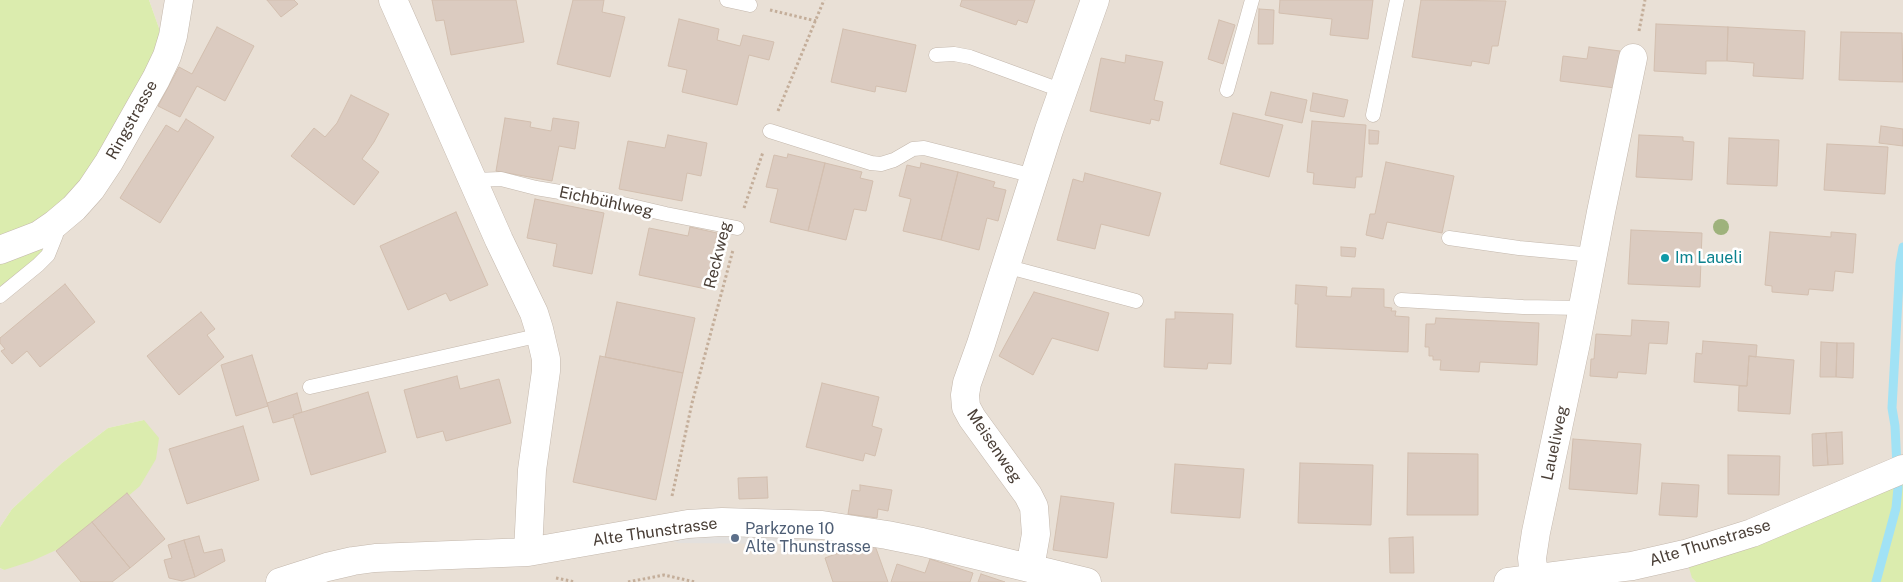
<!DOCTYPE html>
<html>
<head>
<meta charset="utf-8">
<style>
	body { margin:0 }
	canvas { display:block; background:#f5efe8 }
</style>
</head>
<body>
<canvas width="1903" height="582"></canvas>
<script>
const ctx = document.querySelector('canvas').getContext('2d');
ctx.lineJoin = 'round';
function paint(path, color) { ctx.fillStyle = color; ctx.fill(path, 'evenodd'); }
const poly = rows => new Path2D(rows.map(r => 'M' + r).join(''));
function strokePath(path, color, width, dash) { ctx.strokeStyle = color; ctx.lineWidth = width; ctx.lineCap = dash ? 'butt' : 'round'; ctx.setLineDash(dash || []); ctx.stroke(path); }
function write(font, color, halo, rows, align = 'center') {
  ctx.font = font + ' "Public Sans",sans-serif'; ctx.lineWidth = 5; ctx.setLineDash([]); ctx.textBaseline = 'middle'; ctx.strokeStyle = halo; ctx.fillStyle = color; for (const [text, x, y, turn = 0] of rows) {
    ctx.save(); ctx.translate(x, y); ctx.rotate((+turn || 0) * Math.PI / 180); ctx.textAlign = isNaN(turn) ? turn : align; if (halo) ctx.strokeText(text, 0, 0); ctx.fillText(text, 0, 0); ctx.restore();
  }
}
paint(poly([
	[149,0,1903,0,1903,469,1692,578,1696,582,0,582,0,568,4,570,144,420,108,428,62,463,12,509,0,527,0,296,160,31]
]), '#e9e0d6');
paint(poly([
	[0,0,149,0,160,31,170,45,53,245,0,296],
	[144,420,159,438,156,459,140,486,74,542,32,561,4,570,0,568,0,527,12,509,62,463,108,428],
	[1903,469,1903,582,1696,582,1692,578,1685,554]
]), '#dbecae');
paint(poly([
	[809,534,792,544,679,543,669,540,669,537]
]), '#e3e0dd');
strokePath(poly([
	[1876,582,1896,508,1898,488,1895,426,1892,408,1900,263,1903,247]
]), '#a1e2f5', 9);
const building = poly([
	[267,0,294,0,298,4,281,17,267,0],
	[432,0,516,0,524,42,451,55,444,20,436,21,432,0],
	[573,0,604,0,602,12,625,17,610,77,557,64,573,0],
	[962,0,1035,0,1027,23,1018,20,1016,25,960,6,962,0],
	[1280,0,1373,0,1368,39,1330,35,1332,19,1279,13,1280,0],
	[1421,0,1506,1,1498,46,1492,46,1489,64,1472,61,1471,66,1412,57,1421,0],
	[1259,9,1274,10,1273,44,1258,44,1259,9],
	[679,19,719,29,717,40,740,46,743,35,774,42,769,60,749,55,737,105,682,92,687,70,668,66,679,19],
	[1219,20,1235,25,1223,64,1208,59,1219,20],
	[1656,24,1728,27,1727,61,1706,61,1706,74,1654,71,1656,24],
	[217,27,254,46,225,101,197,86,180,117,158,106,179,67,192,74,217,27],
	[1728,27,1805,31,1803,79,1753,76,1754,63,1727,61,1728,27],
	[843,29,916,45,906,92,876,86,875,92,831,82,843,29],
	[1841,32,1902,33,1903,82,1839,80,1841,32],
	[1589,47,1620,51,1615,88,1560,81,1563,56,1587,59,1589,47],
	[1126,55,1163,62,1154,100,1163,102,1159,121,1151,119,1150,124,1090,111,1101,58,1125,63,1126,55],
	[1271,92,1307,100,1302,123,1265,115,1271,92],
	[1313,93,1348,100,1344,117,1310,111,1313,93],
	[351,95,389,114,374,142,362,159,379,172,354,205,291,156,314,128,325,137,337,123,351,95],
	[1233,113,1283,125,1269,177,1220,164,1233,113],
	[505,118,531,122,530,127,551,131,553,118,579,122,575,149,559,146,552,181,496,171,505,118],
	[186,119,214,137,160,223,120,198,166,125,178,132,186,119],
	[1312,121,1366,125,1362,177,1356,177,1355,188,1313,184,1314,173,1307,172,1312,121],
	[1881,126,1903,129,1903,146,1879,143,1881,126],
	[1369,130,1379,131,1378,144,1369,144,1369,130],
	[668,135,707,143,701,176,687,173,682,201,619,189,628,141,665,148,668,135],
	[1639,135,1683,137,1683,141,1694,142,1692,180,1636,177,1639,135],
	[1729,138,1779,140,1777,186,1727,184,1729,138],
	[1827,144,1888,147,1885,194,1824,190,1827,144],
	[788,154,825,163,808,231,770,222,778,189,766,187,774,155,787,158,788,154],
	[1386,162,1454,176,1442,233,1387,222,1383,239,1366,235,1370,214,1375,214,1386,162],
	[825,163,862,172,860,178,873,181,866,211,854,209,846,240,808,231,825,163],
	[921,163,958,172,941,240,903,231,911,199,899,196,907,165,920,168,921,163],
	[958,172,995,182,993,187,1006,190,998,221,987,218,979,250,941,240,958,172],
	[1085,173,1161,193,1149,236,1101,224,1095,249,1057,240,1073,179,1083,182,1085,173],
	[535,199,604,213,592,274,553,266,557,244,527,238,535,199],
	[456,212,488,285,450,301,446,293,408,310,380,246,456,212],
	[690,227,717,233,706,289,639,275,649,228,688,236,690,227],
	[1631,230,1702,233,1700,287,1628,284,1631,230],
	[1770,232,1831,237,1831,232,1856,234,1853,273,1835,271,1833,291,1809,289,1808,295,1772,292,1772,286,1765,285,1770,232],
	[1341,247,1356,248,1355,257,1341,256,1341,247],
	[65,284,95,322,40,367,27,351,12,364,1,351,5,349,0,343,0,338,65,284],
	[1296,285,1327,287,1326,296,1351,297,1352,288,1384,289,1384,307,1392,308,1391,311,1396,311,1395,316,1409,317,1408,352,1296,347,1298,304,1295,304,1296,285],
	[1034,292,1109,313,1098,351,1052,338,1033,375,999,356,1034,292],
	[617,302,695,318,683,373,605,357,617,302],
	[201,312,215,329,207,335,224,357,179,395,147,356,201,312],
	[1175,312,1233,314,1231,364,1208,363,1207,369,1164,367,1166,319,1175,319,1175,312],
	[1436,318,1539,323,1537,365,1480,362,1479,372,1440,370,1441,360,1433,360,1433,356,1429,356,1429,347,1425,347,1426,324,1435,324,1436,318],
	[1632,320,1669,322,1667,344,1649,343,1646,374,1618,372,1617,378,1590,376,1591,359,1594,359,1596,334,1631,336,1632,320],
	[1703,341,1757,345,1756,357,1749,356,1747,386,1694,382,1696,353,1702,354,1703,341],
	[1821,342,1837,343,1836,377,1820,377,1821,342],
	[1837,343,1854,343,1853,378,1836,377,1837,343],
	[252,355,268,406,236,416,221,365,252,355],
	[600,356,683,373,656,500,573,482,600,356],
	[1749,356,1794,360,1790,414,1738,411,1739,386,1747,386,1749,356],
	[457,376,460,389,499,379,511,423,446,441,443,431,417,438,404,390,457,376],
	[822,383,879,397,872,426,882,429,875,456,865,453,863,461,806,447,822,383],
	[368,392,386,452,311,475,293,415,368,392],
	[297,393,302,412,293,415,294,417,273,423,267,403,297,393],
	[243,426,259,480,187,504,169,449,243,426],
	[1842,432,1843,464,1828,465,1826,433,1842,432],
	[1826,433,1828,465,1813,466,1812,434,1826,433],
	[1573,439,1641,444,1637,494,1569,489,1573,439],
	[1408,453,1478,454,1478,515,1407,515,1408,453],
	[1728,455,1780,456,1779,495,1728,494,1728,455],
	[1300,463,1373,465,1371,525,1298,523,1300,463],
	[1175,464,1244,469,1240,518,1171,513,1175,464],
	[767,477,768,498,739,499,738,478,767,477],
	[1662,483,1699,485,1697,517,1659,515,1662,483],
	[860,485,892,490,888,511,878,509,877,518,848,514,852,490,860,491,860,485],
	[127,493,165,539,130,568,92,522,127,493],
	[1061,496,1114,503,1107,558,1053,550,1061,496],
	[92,522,130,568,112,582,81,582,56,551,92,522],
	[199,536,204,553,222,549,225,561,195,577,184,540,199,536],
	[1413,537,1414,573,1390,573,1389,538,1413,537],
	[184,540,195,577,182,581,169,578,164,560,172,558,168,545,184,540],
	[873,540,888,582,833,582,825,558,873,540],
	[930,559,973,573,970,582,891,582,897,564,925,573,930,559],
	[981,574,1005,582,978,582,981,574]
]);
paint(building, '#dbcbc0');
strokePath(building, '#d3bfaf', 1);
const service = poly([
	[727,0,750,5],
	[936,55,954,54,970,57,1063,91],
	[1227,90,1252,0],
	[1373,115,1397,0],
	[770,131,871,163,881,164,894,160,913,149,924,148,1034,176],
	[474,180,501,179,536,188,602,199,666,214,737,228],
	[1449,238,1519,248,1593,255],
	[1005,266,1136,301],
	[0,296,38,265,48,255,56,235,55,224],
	[1401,300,1523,307,1583,308],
	[310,387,541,335]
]);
const minor = poly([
	[393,0,499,240,534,313,539,329,546,359,546,371,532,470,528,552],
	[0,250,39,235,55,224,74,208,91,189,109,162,156,79,167,56,173,36,179,0],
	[1030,568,1036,534,1034,507,1028,495,972,418,966,407,965,395,967,383,981,344,1049,130,1095,0],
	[1534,579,1532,558,1536,532,1576,343,1601,212,1633,58],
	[280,582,327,567,353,561,375,558,528,552,688,524,722,522,822,525,887,535,922,542,1087,582],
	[1508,582,1632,566,1685,554,1752,533,1903,469]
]);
strokePath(service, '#c4b8ad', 15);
strokePath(minor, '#c4b8ad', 29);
strokePath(poly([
	[770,10,816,21],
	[1639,31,1645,0],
	[778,111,824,0],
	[744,208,763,152],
	[672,496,692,403,733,250],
	[556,578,575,582],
	[628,582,664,575,695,582]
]), '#c4ae9a', 3, [2.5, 2.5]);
strokePath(service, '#fff', 14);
strokePath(minor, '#fff', 28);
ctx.fillStyle = '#9eb27c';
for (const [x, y] of [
	[1721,227]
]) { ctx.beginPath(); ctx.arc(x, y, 8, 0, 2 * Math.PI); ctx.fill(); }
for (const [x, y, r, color] of [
	[1665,258,5,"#0f9aa8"],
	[735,538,5,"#5c6f8a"]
]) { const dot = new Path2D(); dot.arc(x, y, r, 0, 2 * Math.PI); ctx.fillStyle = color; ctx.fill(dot); strokePath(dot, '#fff', 2); }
write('16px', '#493e36', '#fff', [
	["Ringstrasse",132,120,-61],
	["Eichbühlweg",606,202,12],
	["Reckweg",718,255,-76],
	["Laueliweg",1555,443,-78],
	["Meisenweg",994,446,56],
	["Alte Thunstrasse",655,532,-8],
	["Alte Thunstrasse",1710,543,-17]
]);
write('16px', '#0d838f', '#fff', [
	["Im Laueli",1675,258]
], 'left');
write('16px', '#4e5e75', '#fff', [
	["Parkzone 10",745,529],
	["Alte Thunstrasse",745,547]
], 'left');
</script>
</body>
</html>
